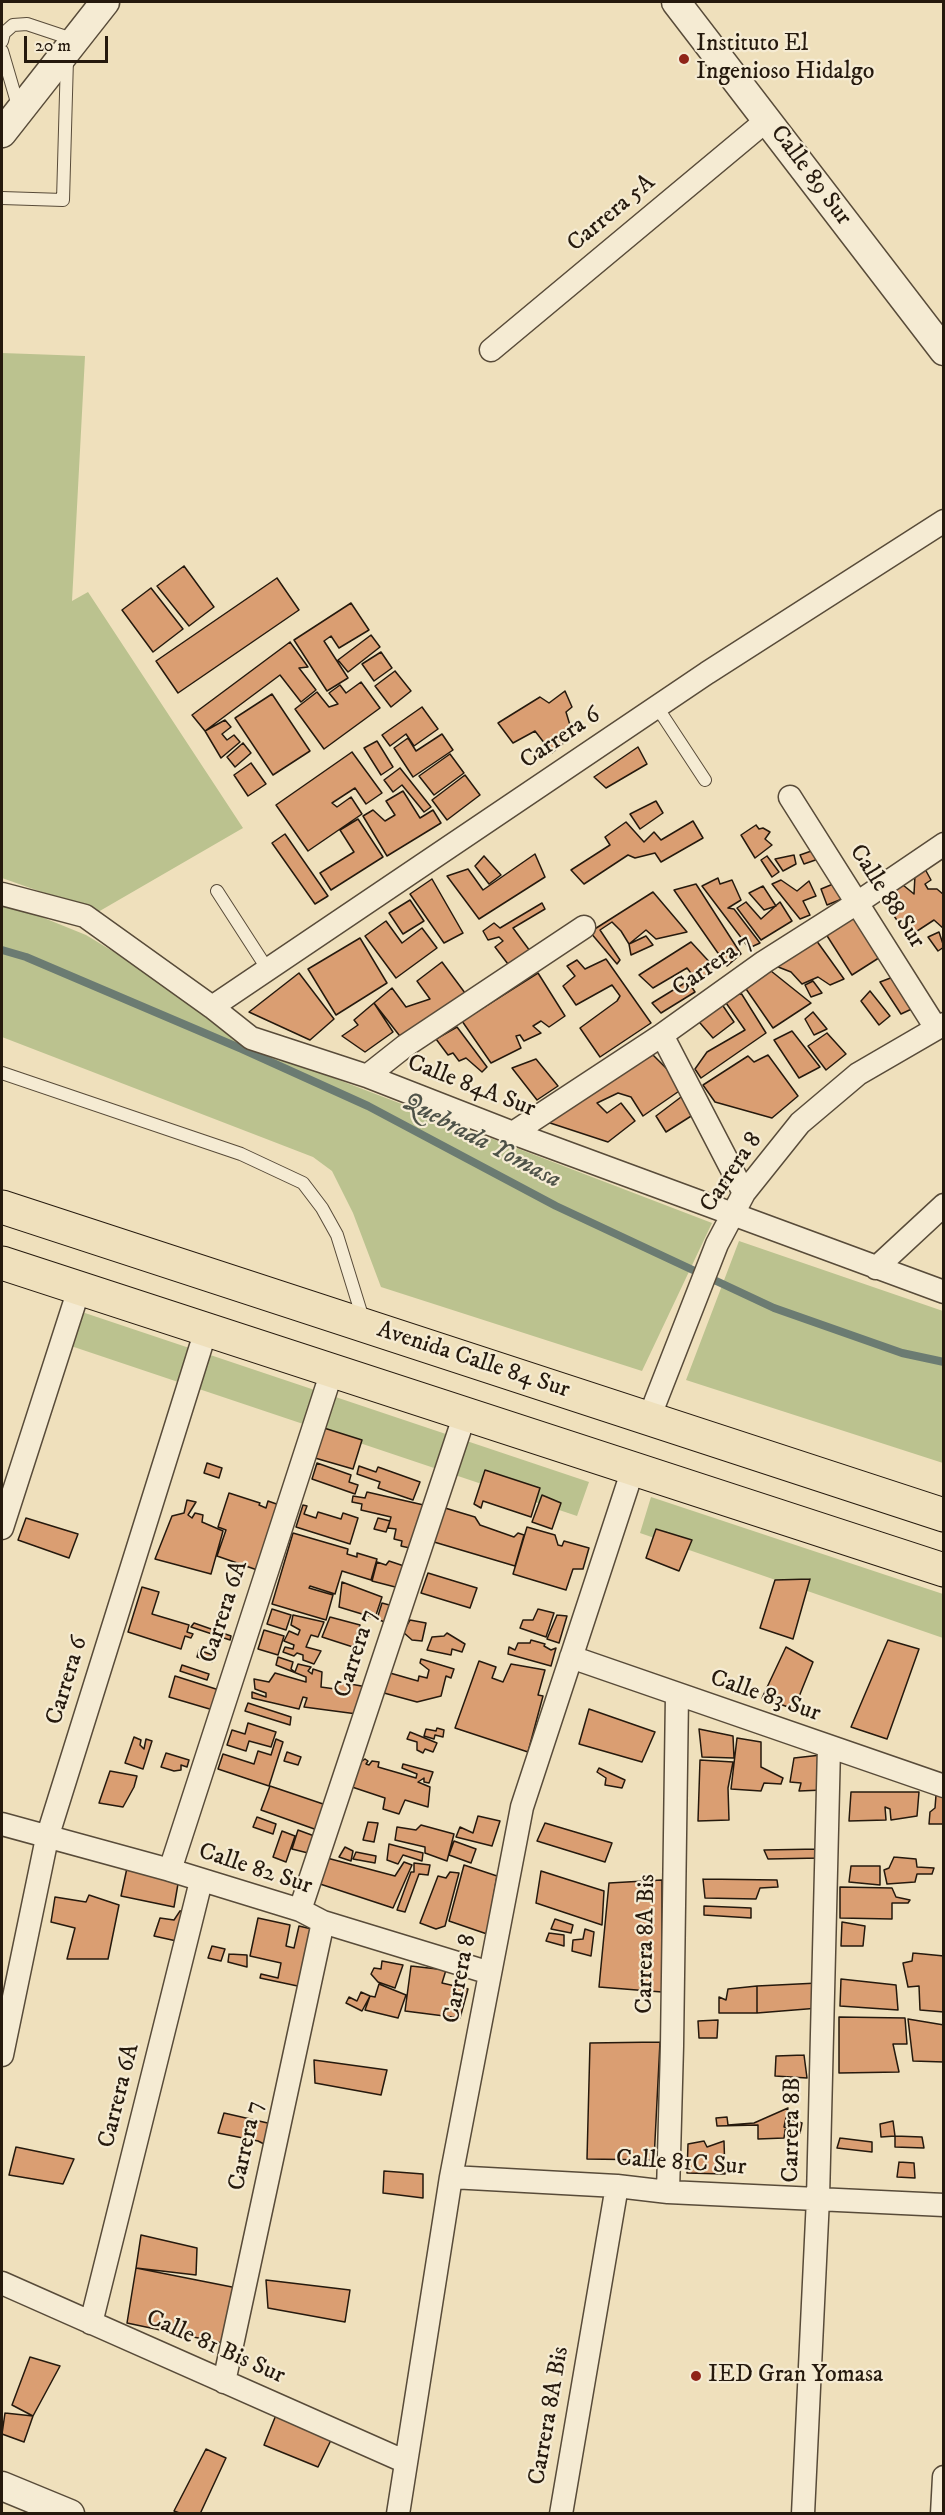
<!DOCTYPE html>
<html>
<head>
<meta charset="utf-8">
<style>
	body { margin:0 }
	#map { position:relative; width:945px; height:2515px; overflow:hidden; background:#efe0bc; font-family:"IM FELL DW Pica",serif }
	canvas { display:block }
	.frame { position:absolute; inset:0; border:3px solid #25190d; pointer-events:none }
	.scale { position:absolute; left:24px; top:36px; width:84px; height:27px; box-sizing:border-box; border:3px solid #25190d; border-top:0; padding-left:8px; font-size:18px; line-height:21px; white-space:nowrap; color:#25190d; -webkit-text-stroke:4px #f5ebd3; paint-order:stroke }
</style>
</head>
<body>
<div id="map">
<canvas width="945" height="2515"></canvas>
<div class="frame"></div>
<div class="scale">20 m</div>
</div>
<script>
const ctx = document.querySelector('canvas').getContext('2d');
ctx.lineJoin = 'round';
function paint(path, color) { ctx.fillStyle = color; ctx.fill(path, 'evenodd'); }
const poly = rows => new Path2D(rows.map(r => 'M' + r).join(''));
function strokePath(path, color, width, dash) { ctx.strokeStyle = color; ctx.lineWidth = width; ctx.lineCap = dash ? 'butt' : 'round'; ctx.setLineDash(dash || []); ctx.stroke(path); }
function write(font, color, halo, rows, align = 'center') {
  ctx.font = font + ' "IM FELL DW Pica",serif'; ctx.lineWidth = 4.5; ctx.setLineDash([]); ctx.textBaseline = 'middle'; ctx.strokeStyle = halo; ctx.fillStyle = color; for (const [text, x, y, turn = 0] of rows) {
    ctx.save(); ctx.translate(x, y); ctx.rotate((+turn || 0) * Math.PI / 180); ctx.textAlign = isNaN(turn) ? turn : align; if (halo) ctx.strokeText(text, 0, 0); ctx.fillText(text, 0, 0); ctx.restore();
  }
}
paint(poly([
	[2,353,85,356,72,601,88,592,243,828,98,912,2,878],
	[2,901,86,935,142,969,211,1020,326,1075,712,1223,642,1371,381,1287,353,1213,332,1171,313,1157,2,1037],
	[739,1241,943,1311,943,1463,686,1380],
	[82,1312,589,1482,577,1516,71,1346],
	[651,1497,943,1594,943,1638,640,1533]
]), '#bbc28f');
strokePath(poly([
	[2,950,26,957,242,1049,368,1106,556,1206,774,1308,902,1353,944,1362]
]), '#6b7b72', 8);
const building = poly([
	[184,566,214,607,189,626,157,586,184,566],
	[277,578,299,610,178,693,156,661,277,578],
	[151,588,183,629,153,652,122,610,151,588],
	[351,603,369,630,339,648,331,636,324,641,348,678,327,691,294,640,351,603],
	[371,635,380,647,348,672,338,660,371,635],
	[290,642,308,667,299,668,316,690,301,702,280,675,205,731,192,715,290,642],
	[381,652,392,668,374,681,362,664,381,652],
	[395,671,411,691,391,707,375,686,395,671],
	[361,682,380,708,324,749,295,709,317,692,329,707,338,704,329,693,340,685,346,693,361,682],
	[565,691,572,707,566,712,573,735,552,753,535,731,513,743,498,723,540,697,549,703,565,691],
	[272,694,310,751,273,775,235,718,272,694],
	[422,707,438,729,414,746,406,734,390,746,382,735,422,707],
	[225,720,231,727,222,734,227,740,234,735,240,742,221,758,205,731,225,720],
	[442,734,453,750,413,777,394,748,408,738,416,751,442,734],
	[377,741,393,767,381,775,364,748,377,741],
	[243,743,251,753,235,767,227,757,243,743],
	[638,747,647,764,606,788,594,777,638,747],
	[352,752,382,793,366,804,355,788,332,803,337,807,351,797,362,814,308,851,276,805,352,752],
	[450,754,464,773,434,795,419,776,450,754],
	[251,763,266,784,248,796,234,775,251,763],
	[400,768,431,807,424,812,402,785,393,792,384,780,400,768],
	[465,775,480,795,447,820,432,800,465,775],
	[403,791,420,818,433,810,441,823,387,856,363,816,373,810,385,821,395,815,386,801,403,791],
	[656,801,663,813,640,829,630,814,656,801],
	[358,819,383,857,331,890,320,873,354,852,340,830,358,819],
	[693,821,703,838,661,862,655,853,635,858,628,855,584,884,571,870,610,845,605,837,626,822,644,842,654,832,661,840,693,821],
	[756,825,759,829,763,828,770,832,765,839,772,845,755,858,741,835,756,825],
	[285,834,328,896,315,904,272,843,285,834],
	[817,849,824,857,804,864,800,855,817,849],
	[535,854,545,877,479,919,447,876,468,869,483,890,535,854],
	[794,855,796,864,783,871,775,859,794,855],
	[484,856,501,875,489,884,475,866,484,856],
	[767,856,779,872,772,877,761,860,767,856],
	[925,869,931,880,925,884,928,889,937,889,944,895,944,929,934,920,908,937,881,896,903,885,914,894,915,875,925,869],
	[718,878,720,884,732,880,741,900,728,908,734,909,760,943,749,948,702,886,718,878],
	[432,879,463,933,444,943,410,894,432,879],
	[781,880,797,891,809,881,816,896,803,901,810,915,800,919,772,884,781,880],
	[838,882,852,895,827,905,821,889,838,882],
	[696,884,741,954,727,966,674,890,696,884],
	[763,886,776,906,764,910,749,893,763,886],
	[653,892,687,932,656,939,646,930,629,944,621,931,612,922,600,930,620,960,617,964,590,932,653,892],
	[410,900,424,921,403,934,389,913,410,900],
	[746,902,761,919,780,902,792,921,761,940,737,908,746,902],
	[542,903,545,909,513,928,530,951,511,968,495,947,503,941,499,937,488,940,483,931,494,923,500,928,542,903],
	[859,907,885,954,852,975,824,931,859,907],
	[386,921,402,943,422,928,437,948,396,978,365,936,386,921],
	[939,932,944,947,938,951,928,937,939,932],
	[811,933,844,979,830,985,818,977,802,984,791,972,768,963,811,933],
	[646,936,653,945,631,955,629,944,646,936],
	[360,938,387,983,336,1015,308,969,360,938],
	[691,942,715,968,697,981,687,968,653,988,639,975,691,942],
	[606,959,651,1023,600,1057,580,1028,617,1001,620,996,612,985,576,1005,563,986,575,976,567,966,577,960,585,969,606,959],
	[442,962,468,997,403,1040,374,1003,392,988,406,1007,430,999,417,981,442,962],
	[771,971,811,1003,773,1028,744,986,771,971],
	[299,973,334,1019,310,1040,249,1012,299,973],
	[538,973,565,1016,549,1027,541,1021,533,1026,541,1033,524,1041,520,1035,516,1036,521,1048,491,1063,462,1021,538,973],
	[901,974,918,1006,901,1014,880,982,901,974],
	[688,981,695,992,661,1013,652,1003,688,981],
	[813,981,822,993,811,997,805,985,813,981],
	[870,991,890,1016,879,1025,861,1001,870,991],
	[741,993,766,1033,701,1078,695,1069,707,1052,745,1030,724,1000,741,993],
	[719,1000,734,1022,713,1038,694,1016,719,1000],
	[374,1003,393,1032,365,1052,342,1036,358,1025,354,1020,374,1003],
	[813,1012,827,1029,814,1035,805,1019,813,1012],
	[457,1027,487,1067,482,1072,466,1058,459,1061,453,1053,448,1055,436,1039,457,1027],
	[792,1031,820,1067,799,1078,774,1040,792,1031],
	[827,1033,846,1054,826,1070,808,1046,827,1033],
	[653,1055,685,1087,643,1116,631,1097,618,1093,597,1103,607,1113,621,1103,635,1121,608,1142,541,1120,612,1075,653,1055],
	[768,1055,798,1096,772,1118,715,1102,703,1085,748,1056,754,1062,768,1055],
	[536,1059,558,1086,537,1100,512,1068,536,1059],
	[685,1094,696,1113,666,1132,656,1116,685,1094],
	[324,1428,362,1440,353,1469,315,1458,324,1428],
	[207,1463,222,1468,219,1478,204,1473,207,1463],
	[317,1463,351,1475,349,1482,358,1485,355,1494,312,1479,317,1463],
	[359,1466,376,1472,378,1467,420,1482,413,1500,378,1488,380,1482,357,1474,359,1466],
	[485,1470,540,1488,531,1517,483,1501,481,1508,474,1504,485,1470],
	[367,1492,428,1506,418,1550,401,1546,402,1541,394,1539,396,1529,388,1528,391,1517,361,1510,362,1504,352,1502,353,1496,365,1498,367,1492],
	[229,1493,260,1503,259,1505,266,1508,268,1501,285,1507,263,1572,217,1556,226,1530,218,1527,229,1493],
	[542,1495,561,1503,552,1529,532,1522,542,1495],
	[187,1500,196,1502,188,1515,192,1518,195,1513,203,1515,202,1522,223,1531,211,1574,155,1559,172,1516,184,1513,187,1500],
	[303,1505,307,1506,304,1514,316,1518,318,1512,341,1519,343,1513,358,1518,350,1544,296,1527,303,1505],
	[445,1508,475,1517,480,1525,514,1537,518,1533,524,1535,515,1566,434,1542,445,1508],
	[26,1518,78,1534,69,1558,18,1540,26,1518],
	[378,1518,390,1521,386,1532,374,1529,378,1518],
	[527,1527,555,1535,558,1545,562,1546,564,1541,589,1548,583,1569,573,1569,566,1590,513,1574,527,1527],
	[656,1529,692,1540,679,1571,646,1558,656,1529],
	[293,1533,348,1549,347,1554,357,1557,357,1553,377,1559,371,1580,342,1571,335,1594,310,1586,309,1588,333,1595,326,1620,272,1604,293,1533],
	[389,1561,404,1566,403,1589,372,1581,377,1562,386,1565,389,1561],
	[428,1573,477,1588,470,1608,421,1593,428,1573],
	[810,1579,793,1639,760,1628,775,1580,810,1579],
	[342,1582,382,1597,375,1618,339,1607,342,1582],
	[142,1587,159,1592,152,1614,189,1625,187,1632,193,1634,191,1638,185,1636,181,1649,128,1632,142,1587],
	[382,1603,393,1606,387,1623,377,1619,382,1603],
	[272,1609,291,1615,286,1630,267,1624,272,1609],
	[538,1609,554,1613,546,1637,520,1628,523,1620,533,1620,538,1609],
	[293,1615,324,1622,318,1637,311,1635,306,1647,321,1651,314,1664,303,1660,303,1655,297,1653,294,1656,283,1652,285,1647,293,1649,294,1645,284,1641,289,1631,298,1635,300,1630,291,1625,293,1615],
	[557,1615,567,1616,559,1643,547,1639,557,1615],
	[330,1617,360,1625,353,1647,322,1637,330,1617],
	[410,1620,426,1623,422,1641,412,1640,403,1632,410,1620],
	[194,1623,231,1636,230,1640,191,1627,194,1623],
	[264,1630,284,1636,278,1655,258,1649,264,1630],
	[447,1633,465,1644,462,1652,452,1649,451,1655,427,1650,432,1637,444,1636,447,1633],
	[531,1640,545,1644,544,1646,551,1650,556,1648,551,1666,508,1654,509,1647,515,1650,518,1643,530,1643,531,1640],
	[888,1640,919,1649,887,1739,851,1727,888,1640],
	[786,1647,813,1662,794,1709,762,1698,786,1647],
	[199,1650,215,1656,212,1662,197,1657,199,1650],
	[278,1657,293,1662,291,1669,295,1672,298,1664,311,1667,308,1671,312,1674,313,1669,322,1672,321,1687,335,1689,339,1682,367,1687,357,1714,304,1707,307,1698,303,1697,299,1709,252,1698,252,1692,266,1697,266,1693,255,1689,254,1679,269,1682,275,1673,306,1682,306,1677,276,1665,278,1657],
	[421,1659,454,1669,451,1678,446,1676,441,1696,417,1702,384,1693,390,1673,418,1681,419,1676,427,1678,429,1670,420,1663,421,1659],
	[479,1661,496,1667,492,1678,503,1682,511,1664,545,1670,538,1695,543,1696,528,1752,455,1728,479,1661],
	[182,1665,209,1674,207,1680,180,1671,182,1665],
	[175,1676,219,1690,213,1710,169,1697,175,1676],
	[248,1703,291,1717,290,1725,245,1711,248,1703],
	[589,1709,655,1732,642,1762,579,1744,589,1709],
	[248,1723,276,1732,271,1747,249,1741,246,1751,227,1745,232,1730,245,1734,248,1723],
	[437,1728,444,1730,443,1737,435,1735,434,1739,424,1736,426,1729,436,1731,437,1728],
	[699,1729,733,1736,734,1758,702,1757,699,1729],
	[410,1732,437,1743,433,1752,425,1749,423,1753,417,1750,417,1742,407,1739,410,1732],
	[134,1737,141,1740,140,1745,144,1749,146,1739,152,1741,143,1769,125,1763,134,1737],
	[737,1738,761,1742,761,1767,783,1778,781,1784,764,1783,761,1791,731,1789,737,1738],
	[276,1739,283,1742,269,1786,218,1769,223,1754,254,1764,258,1751,271,1755,276,1739],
	[287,1752,301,1757,298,1765,284,1761,287,1752],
	[166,1753,189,1760,187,1767,181,1765,181,1770,174,1771,161,1767,166,1753],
	[821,1755,823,1790,799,1791,801,1783,790,1782,794,1758,821,1755],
	[365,1759,368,1761,366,1764,369,1765,372,1761,379,1762,378,1767,416,1778,417,1774,402,1768,403,1764,433,1772,429,1783,424,1782,424,1778,418,1782,430,1787,428,1807,405,1800,399,1814,383,1809,385,1798,352,1787,359,1763,365,1759],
	[700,1760,733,1762,728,1788,729,1820,698,1821,700,1760],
	[599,1768,625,1780,622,1788,605,1785,606,1778,597,1772,599,1768],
	[110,1771,137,1776,134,1787,123,1807,99,1803,110,1771],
	[270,1786,329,1806,320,1831,261,1810,270,1786],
	[851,1792,919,1792,917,1816,891,1820,890,1809,885,1807,886,1820,849,1821,851,1792],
	[936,1795,944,1796,944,1824,929,1824,930,1812,935,1808,936,1795],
	[478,1816,500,1821,492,1846,456,1837,460,1827,473,1833,478,1816],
	[257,1817,276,1824,273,1834,253,1827,257,1817],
	[368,1822,378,1823,374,1842,363,1840,368,1822],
	[545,1823,612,1843,605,1862,537,1841,545,1823],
	[421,1825,454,1834,447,1861,425,1853,425,1847,395,1840,397,1827,416,1830,421,1825],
	[298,1830,317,1837,312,1854,292,1849,298,1830],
	[282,1831,295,1836,286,1862,273,1857,282,1831],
	[454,1841,476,1849,471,1863,449,1855,454,1841],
	[389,1844,423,1853,422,1861,403,1855,398,1864,387,1860,389,1844],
	[345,1847,353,1851,351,1861,339,1857,345,1847],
	[819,1849,821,1858,768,1859,764,1850,819,1849],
	[356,1852,376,1856,375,1863,353,1859,356,1852],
	[894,1857,916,1859,917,1867,934,1868,932,1874,917,1874,915,1882,887,1884,884,1870,889,1868,894,1857],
	[327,1858,395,1876,404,1862,412,1865,393,1908,317,1883,327,1858],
	[414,1863,430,1865,428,1875,419,1874,405,1912,397,1910,411,1872,414,1872,414,1863],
	[464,1865,497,1876,487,1934,449,1921,464,1865],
	[851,1866,880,1866,880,1885,849,1882,851,1866],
	[127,1868,179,1878,174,1907,121,1896,127,1868],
	[541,1871,604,1891,602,1925,536,1903,541,1871],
	[450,1872,459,1873,445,1926,436,1929,420,1923,438,1876,446,1878,450,1872],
	[703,1879,777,1880,778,1887,760,1888,756,1899,705,1898,703,1879],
	[662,1880,662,1992,599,1987,609,1883,662,1880],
	[840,1887,892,1888,896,1897,910,1900,908,1903,892,1903,892,1919,840,1918,840,1887],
	[89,1895,119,1905,108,1959,67,1959,75,1928,51,1922,55,1897,86,1902,89,1895],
	[704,1906,751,1908,751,1918,704,1915,704,1906],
	[180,1911,186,1911,181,1942,154,1936,160,1918,174,1920,180,1911],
	[258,1918,290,1925,286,1946,294,1948,299,1926,320,1931,307,1988,260,1978,261,1974,278,1978,281,1963,250,1956,258,1918],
	[555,1919,573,1925,571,1933,551,1929,555,1919],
	[842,1922,865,1926,863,1946,841,1946,842,1922],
	[585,1929,594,1932,591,1956,572,1951,573,1940,583,1939,585,1929],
	[549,1933,564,1935,564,1946,546,1941,549,1933],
	[212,1946,225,1949,221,1961,208,1958,212,1946],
	[913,1953,944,1956,944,2012,920,2010,919,1986,908,1987,903,1963,912,1961,913,1953],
	[229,1954,247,1955,247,1967,228,1962,229,1954],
	[382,1961,403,1965,395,1988,378,1982,371,1974,374,1968,381,1969,382,1961],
	[411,1966,446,1970,442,1983,468,1989,460,2018,405,2011,411,1966],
	[841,1979,896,1985,898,2010,840,2006,841,1979],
	[818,1983,819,2008,757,2013,757,1986,818,1983],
	[379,1984,406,1995,398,2018,365,2010,370,1996,375,1997,379,1984],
	[757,1986,757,2013,719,2013,719,1997,726,2000,728,1989,757,1986],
	[361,1992,370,1996,362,2011,346,2003,349,1997,357,2001,361,1992],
	[839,2017,905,2018,907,2044,893,2044,899,2072,839,2073,839,2017],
	[908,2019,944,2025,944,2062,913,2061,908,2019],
	[718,2020,717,2038,699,2038,698,2021,718,2020],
	[660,2042,654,2160,587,2159,590,2043,660,2042],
	[804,2055,807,2078,775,2076,776,2056,804,2055],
	[314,2060,387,2070,381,2095,315,2083,314,2060],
	[788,2108,784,2138,758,2139,758,2125,717,2126,716,2118,727,2117,728,2125,754,2123,788,2108],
	[224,2113,272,2124,266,2145,258,2141,218,2133,224,2113],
	[786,2118,802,2123,800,2133,784,2127,786,2118],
	[893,2121,895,2136,881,2137,880,2124,893,2121],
	[895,2136,922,2137,924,2148,895,2147,895,2136],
	[840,2138,872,2142,872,2152,837,2148,840,2138],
	[704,2141,707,2147,724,2141,725,2174,687,2173,688,2144,704,2141],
	[16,2147,74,2159,63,2184,9,2175,16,2147],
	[899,2162,914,2163,915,2178,897,2177,899,2162],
	[384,2171,423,2174,423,2198,383,2193,384,2171],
	[141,2235,197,2248,196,2275,136,2268,141,2235],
	[136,2268,237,2288,222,2343,127,2323,136,2268],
	[266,2280,350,2290,345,2322,268,2308,266,2280],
	[30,2357,60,2366,33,2416,12,2405,30,2357],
	[5,2413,33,2416,24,2442,2,2434,5,2413],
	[276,2415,332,2438,318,2467,264,2445,276,2415],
	[206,2449,226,2458,200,2514,182,2514,174,2511,206,2449]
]);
paint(building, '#da9e72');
strokePath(building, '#25190d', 1.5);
const service = poly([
	[2,41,4,33,13,25,27,24,75,40],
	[2,51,19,109],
	[2,198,63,200,67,59],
	[657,707,705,780],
	[217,891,268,970],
	[2,1073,241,1154,303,1183,322,1208,337,1235,364,1322]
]);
const minor = poly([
	[491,350,767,120],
	[790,797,936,1028],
	[2,894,85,916,212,1007,251,1038,367,1076,513,1133,944,1292],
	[212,1007,707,673,944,521],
	[662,1035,744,1193],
	[367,1076,405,1046,584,927],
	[513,1133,662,1035,764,962,857,903,944,844],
	[876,1268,944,1205],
	[649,1418,717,1244,744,1193,800,1123,858,1074,944,1024],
	[2,1528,79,1289],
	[571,1657,944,1786],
	[2,1824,170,1870,300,1910,323,1922,490,1973],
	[170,1870,332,1371],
	[300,1910,465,1414],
	[2,2055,47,1838,206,1330],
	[451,2177,617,2186,668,2192,944,2205],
	[668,2192,672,2046,677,1695],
	[2,2283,406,2462],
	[91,2323,201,1881],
	[224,2382,323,1922],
	[398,2514,451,2177,522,1807,633,1469],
	[561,2514,617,2186],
	[803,2514,818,2198,829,1747],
	[942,2514,944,2477]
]);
const tertiary = poly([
	[676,2,944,351],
	[2,133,105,2],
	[2,2486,70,2514]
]);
const trunk = poly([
	[2,1207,944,1515],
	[2,1263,944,1570]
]);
strokePath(service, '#584b39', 14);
strokePath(minor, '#584b39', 25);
strokePath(tertiary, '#584b39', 31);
strokePath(trunk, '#25190d', 35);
strokePath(service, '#f5ebd3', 12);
strokePath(minor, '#f5ebd3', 22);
strokePath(tertiary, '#f5ebd3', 28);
strokePath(trunk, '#efe0bc', 33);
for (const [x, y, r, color] of [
	[684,59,6,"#8f2418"],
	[696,2376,6,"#8f2418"]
]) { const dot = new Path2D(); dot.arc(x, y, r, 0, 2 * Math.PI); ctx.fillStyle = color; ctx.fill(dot); strokePath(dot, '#f5ebd3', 2); }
write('24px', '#25190d', '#f5ebd3', [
	["Instituto El",696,45],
	["Ingenioso Hidalgo",696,73],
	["IED Gran Yomasa",708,2376]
], 'left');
write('24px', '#25190d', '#f5ebd3', [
	["Calle 89 Sur",810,176,53],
	["Carrera 5A",612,214,-40],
	["Carrera 6",561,739,-34],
	["Calle 88 Sur",886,897,57],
	["Carrera 7",713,966,-35],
	["Calle 84A Sur",471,1087,21],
	["Carrera 8",732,1173,-56],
	["Avenida Calle 84 Sur",473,1361,18],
	["Carrera 6A",225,1612,-72],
	["Carrera 7",357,1654,-72],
	["Carrera 6",68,1681,-73],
	["Calle 83 Sur",765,1697,19],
	["Calle 82 Sur",255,1870,18],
	["Carrera 8A Bis",647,1944,-89],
	["Carrera 8",461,1979,-79],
	["Carrera 6A",120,2096,-76],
	["Carrera 8B",793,2130,-89],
	["Carrera 7",247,2146,-78],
	["Calle 81C Sur",681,2164,4],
	["Calle 81 Bis Sur",215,2348,24],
	["Carrera 8A Bis",550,2416,-80]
]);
write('italic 26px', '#4e5248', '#f5ebd3', [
	["Quebrada Yomasa",481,1142,28]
]);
</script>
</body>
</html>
